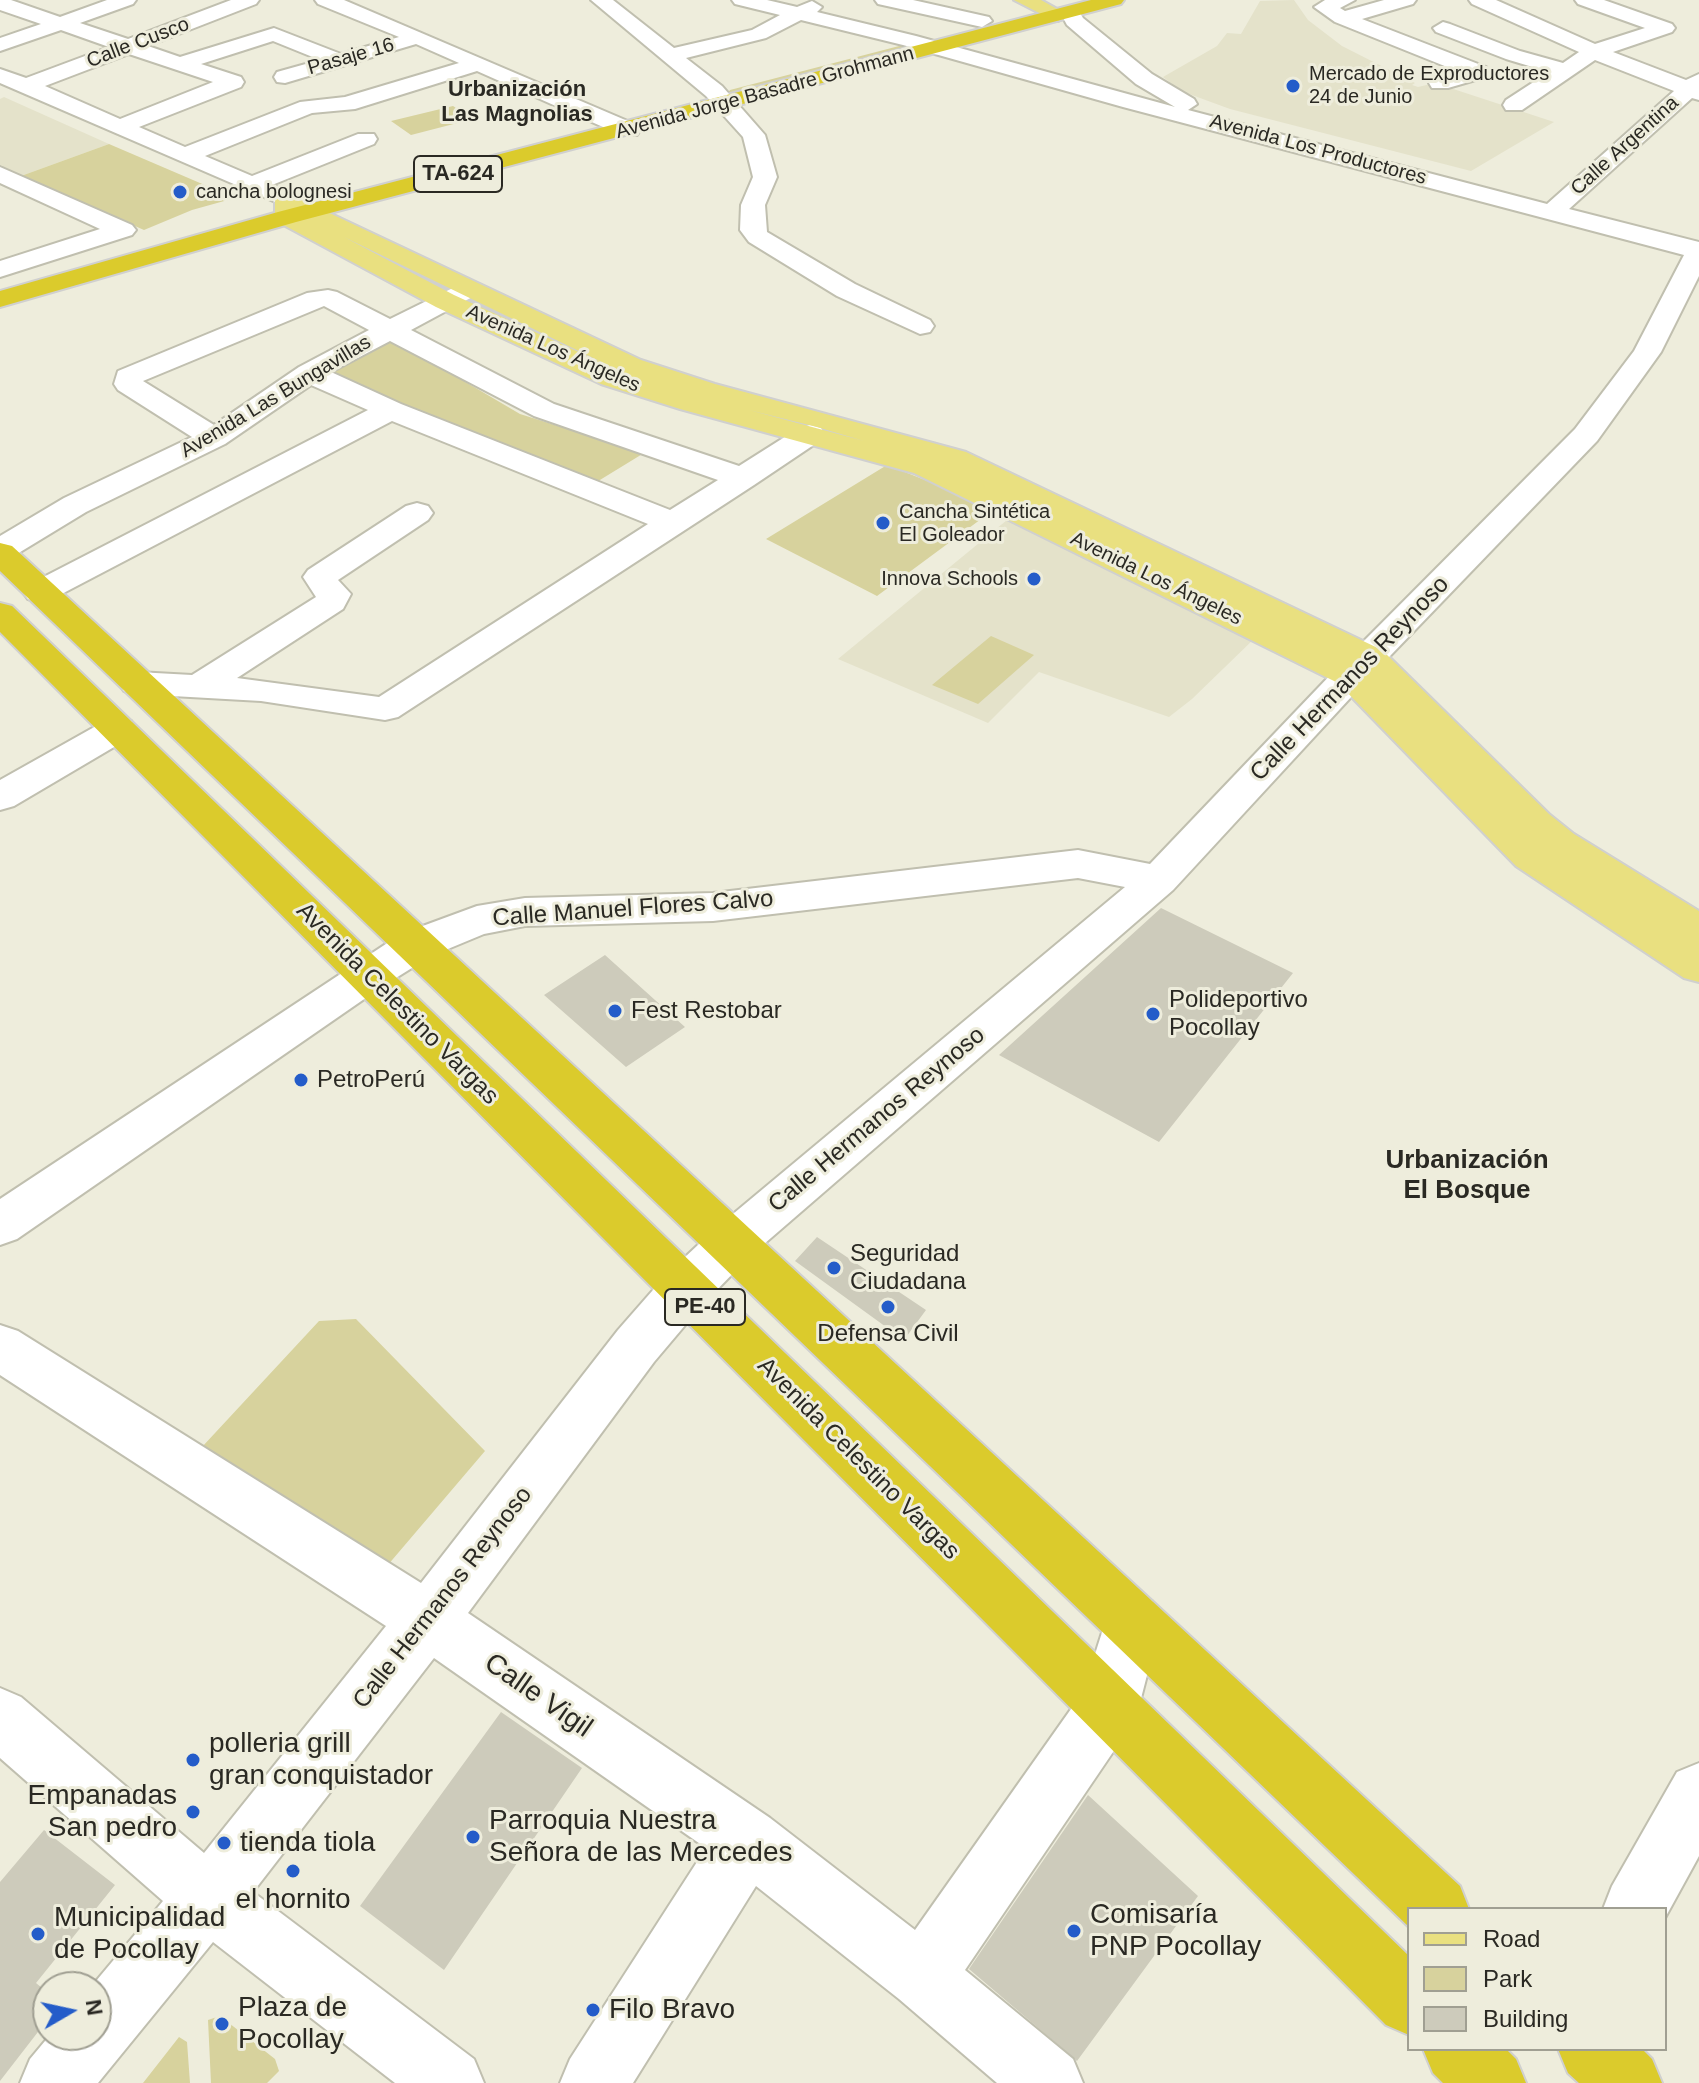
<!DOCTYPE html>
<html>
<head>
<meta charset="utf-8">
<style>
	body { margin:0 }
	#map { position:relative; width:1699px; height:2083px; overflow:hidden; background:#eeeddc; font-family:Helvetica,sans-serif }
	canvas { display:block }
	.legend { position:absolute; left:1407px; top:1907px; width:260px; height:144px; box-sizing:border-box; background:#eeeddc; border:2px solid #a09f92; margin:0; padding:10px 14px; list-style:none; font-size:24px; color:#2a2923 }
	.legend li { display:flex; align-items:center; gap:16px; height:40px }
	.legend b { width:40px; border:2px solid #a09f92 }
	.north { position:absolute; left:32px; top:1971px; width:80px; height:80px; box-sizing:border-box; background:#eeeddc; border:2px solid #a09f92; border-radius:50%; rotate:81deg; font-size:22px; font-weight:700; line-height:32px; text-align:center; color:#2a2923 }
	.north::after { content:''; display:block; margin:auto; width:28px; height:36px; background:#245cc9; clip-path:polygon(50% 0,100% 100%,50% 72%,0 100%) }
</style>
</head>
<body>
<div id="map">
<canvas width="1699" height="2083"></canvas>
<ul class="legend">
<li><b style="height:10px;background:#e9e080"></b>Road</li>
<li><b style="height:22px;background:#d7d29d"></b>Park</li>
<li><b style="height:22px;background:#cdcbbb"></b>Building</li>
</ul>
<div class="north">N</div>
</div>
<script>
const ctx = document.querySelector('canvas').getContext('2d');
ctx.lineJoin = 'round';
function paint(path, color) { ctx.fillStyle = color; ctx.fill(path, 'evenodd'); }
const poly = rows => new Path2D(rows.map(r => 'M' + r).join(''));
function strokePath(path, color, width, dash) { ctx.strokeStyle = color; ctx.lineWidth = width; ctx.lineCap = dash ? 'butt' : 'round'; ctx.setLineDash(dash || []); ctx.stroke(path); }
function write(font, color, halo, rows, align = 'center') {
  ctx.font = font + ' Helvetica,sans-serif'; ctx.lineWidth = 6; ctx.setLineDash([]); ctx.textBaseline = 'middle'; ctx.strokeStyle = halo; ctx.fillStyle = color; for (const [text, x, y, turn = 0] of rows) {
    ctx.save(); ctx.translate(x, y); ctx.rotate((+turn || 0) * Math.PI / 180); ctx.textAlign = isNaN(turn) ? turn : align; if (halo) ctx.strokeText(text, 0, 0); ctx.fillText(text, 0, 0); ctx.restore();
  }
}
paint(poly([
	[1294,0,1308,20,1342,46,1415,83,1412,85,1418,87,1435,83,1554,122,1471,171,1230,109,1181,91,1163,77,1217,46,1227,33,1241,34,1260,1],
	[4,97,109,144,21,176,0,167,0,99],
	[1007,520,1256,637,1192,699,1169,717,1039,672,988,723,838,659]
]), '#e4e2ca');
paint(poly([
	[903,45,914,47,734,96,727,94,730,90],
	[453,106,473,119,411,135,391,121],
	[109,144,235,198,192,210,144,230,21,176],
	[389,337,520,414,644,453,595,483,439,421,328,370],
	[887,465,996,508,877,596,766,539],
	[991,636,1034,655,978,704,932,685],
	[356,1319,485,1451,387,1566,202,1447,319,1321],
	[220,2016,275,2059,279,2071,267,2083,211,2083,208,2020],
	[179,2037,187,2042,190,2083,143,2083]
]), '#d7d29d');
paint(poly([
	[1161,908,1293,973,1159,1142,999,1055],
	[605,955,685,1027,626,1067,544,995],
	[817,1237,926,1310,904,1340,795,1261],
	[501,1712,582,1768,444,1970,360,1906],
	[1088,1795,1198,1896,1077,2061,969,1969],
	[44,1830,115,1885,36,1983,48,1993,48,2019,0,2081,0,1882]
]), '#cdcbbb');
const minor = poly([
	[0,0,11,0,60,17,107,0,136,0,133,4,80,23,128,39,231,0,259,0,256,4,148,46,180,57,274,28,341,54,399,37,318,4,315,0,344,0,637,125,640,130,637,135,621,135,477,71,355,109,312,113,205,156,252,176,358,134,374,134,377,139,374,144,272,185,296,195,299,200,296,205,287,207,0,83,0,69,26,78,109,47,61,30,0,51,0,38,41,24,0,10,0,0],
	[273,41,320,60,277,72,274,77,277,82,285,83,416,44,459,63,345,97,300,102,185,147,139,127,241,87,244,82,241,77,201,64,273,41],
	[129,54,213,82,120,119,45,86,129,54],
	[591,0,613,0,674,48,752,30,780,15,735,4,732,0,767,0,797,7,812,1,822,7,817,12,916,36,1175,107,1136,84,1067,25,1060,12,1070,6,1077,8,1083,18,1152,74,1194,99,1197,104,1188,110,1547,204,1674,91,1595,60,1522,110,1506,110,1503,105,1506,100,1549,72,1506,59,1436,32,1433,28,1443,22,1450,24,1520,51,1563,63,1579,52,1472,4,1469,0,1496,0,1595,44,1645,28,1578,4,1575,0,1604,0,1672,24,1675,28,1672,32,1613,52,1686,80,1699,74,1699,100,1692,98,1569,209,1699,242,1699,276,1661,352,1597,441,1364,683,1173,890,749,1257,703,1304,654,1362,468,1613,770,1818,915,1930,1083,1692,1112,1601,1132,1593,1152,1601,1161,1621,1139,1706,1130,1727,965,1970,1073,2059,1083,2083,997,2083,899,1999,756,1886,633,2083,560,2083,570,2059,706,1848,434,1658,253,1892,474,2059,484,2083,395,2083,213,1942,98,2083,20,2083,30,2059,50,2035,96,2035,96,1987,91,1987,163,1901,0,1758,0,1688,21,1697,204,1853,386,1626,0,1375,0,1325,18,1331,421,1583,618,1330,667,1274,715,1229,1125,887,1078,878,713,921,525,926,484,934,431,956,383,986,17,1239,0,1245,0,1199,401,934,477,906,525,898,713,893,1078,850,1150,864,1338,667,1575,429,1634,351,1684,255,1123,107,903,45,801,20,766,38,686,58,722,86,765,135,777,177,765,205,767,232,855,284,930,320,934,326,930,332,920,334,837,296,749,242,740,230,741,205,753,177,743,137,706,96,591,0],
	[875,0,913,0,989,17,992,21,982,27,878,4,875,0],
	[1325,0,1355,0,1340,8,1345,11,1384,0,1416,0,1413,4,1362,19,1486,67,1489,72,1486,77,1448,88,1432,88,1429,83,1432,78,1457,71,1335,22,1314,7,1325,0],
	[0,167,132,225,136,230,132,235,0,277,0,261,100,229,0,183,0,167],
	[467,281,476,283,480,289,476,295,411,330,554,404,739,466,799,428,810,425,821,428,825,434,821,440,754,485,398,717,385,720,261,701,137,694,124,691,119,683,124,675,137,672,192,675,316,597,303,577,308,570,406,506,417,503,428,506,433,513,428,520,338,580,351,594,343,609,237,678,379,697,648,524,392,421,52,599,40,602,28,599,23,592,28,585,368,410,311,385,225,444,86,512,12,557,0,560,0,536,64,498,192,437,118,390,114,384,118,371,307,293,328,290,337,292,390,319,467,281],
	[324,306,369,330,299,367,214,425,143,381,324,306],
	[390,341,534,416,718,480,670,510,401,404,331,372,390,341],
	[118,717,131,721,136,729,131,737,14,806,0,810,0,780,105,721,118,717],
	[1699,1763,1699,1856,1665,1918,1665,1909,1603,1909,1612,1886,1677,1772,1699,1763]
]);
const major = poly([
	[1014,0,1041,0,1068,15,1058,21,1051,19,1014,0],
	[287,193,641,360,715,384,966,452,1382,650,1549,814,1574,834,1699,911,1699,982,1684,978,1516,866,1338,683,914,473,680,409,601,384,436,307,278,222,275,217,275,200,278,195,287,193],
	[344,237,618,370,454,295,344,237],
	[749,410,817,427,864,441,749,410]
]);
const highway = poly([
	[1091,0,1124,0,1121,4,296,222,0,307,0,291,278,212,1091,0],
	[0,543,12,546,1460,1886,1469,1909,1409,1909,1409,1927,0,571,0,543],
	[0,603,12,606,1409,1956,1409,2035,1386,2025,0,632,0,603],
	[1423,2049,1506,2049,1516,2059,1526,2083,1443,2083,1433,2073,1423,2049],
	[1558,2049,1642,2049,1652,2059,1662,2083,1579,2083,1568,2073,1558,2049]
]);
strokePath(minor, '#c0bfaf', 4);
strokePath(major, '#d0d0cf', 4);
strokePath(highway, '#d0d0cf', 4);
paint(minor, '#fff');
paint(major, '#e9e080');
paint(highway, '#dbcb2c');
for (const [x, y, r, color] of [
	[1293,86,8,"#245cc9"],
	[180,192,8,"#245cc9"],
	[883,523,8,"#245cc9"],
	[1034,579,8,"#245cc9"],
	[615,1011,8,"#245cc9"],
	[1153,1014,8,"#245cc9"],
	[301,1080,8,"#245cc9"],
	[834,1268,8,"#245cc9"],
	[888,1307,8,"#245cc9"],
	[193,1760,8,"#245cc9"],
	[193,1812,8,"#245cc9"],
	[473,1837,8,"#245cc9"],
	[224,1843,8,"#245cc9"],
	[293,1871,8,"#245cc9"],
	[1074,1931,8,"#245cc9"],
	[38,1934,8,"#245cc9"],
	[593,2010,8,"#245cc9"],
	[222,2024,8,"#245cc9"]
]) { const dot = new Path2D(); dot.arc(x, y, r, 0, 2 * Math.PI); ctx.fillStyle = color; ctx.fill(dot); strokePath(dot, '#eeeddc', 3); }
write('20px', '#2a2923', '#eeeddc', [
	["Calle Cusco",138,43,-21],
	["Pasaje 16",351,57,-16],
	["Avenida Jorge Basadre Grohmann",765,93,-15],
	["Calle Argentina",1625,146,-42],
	["Avenida Los Productores",1318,150,15],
	["Avenida Los Ángeles",553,349,24],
	["Avenida Las Bungavillas",276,397,-31],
	["Avenida Los Ángeles",1156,579,26]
]);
write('20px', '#2a2923', '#eeeddc', [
	["Mercado de Exproductores",1309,74],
	["24 de Junio",1309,97],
	["cancha bolognesi",196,192],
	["Cancha Sintética",899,512],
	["El Goleador",899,535],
	["Innova Schools",1018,579,"right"]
], 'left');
write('bold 22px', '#2a2923', '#eeeddc', [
	["Urbanización",517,90],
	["Las Magnolias",517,115]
]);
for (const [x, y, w] of [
	[458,174,88],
	[705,1307,80]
]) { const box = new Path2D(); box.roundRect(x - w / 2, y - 18, w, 36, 6); ctx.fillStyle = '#eeeddc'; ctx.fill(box); strokePath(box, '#2a2923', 2); }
write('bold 22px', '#2a2923', null, [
	["TA-624",458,174],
	["PE-40",705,1307]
]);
write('24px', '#2a2923', '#eeeddc', [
	["Calle Hermanos Reynoso",1350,679,-46],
	["Calle Manuel Flores Calvo",633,909,-4],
	["Avenida Celestino Vargas",397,1004,45],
	["Calle Hermanos Reynoso",877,1120,-40],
	["Avenida Celestino Vargas",858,1459,45],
	["Calle Hermanos Reynoso",443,1598,-52]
]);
write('24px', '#2a2923', '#eeeddc', [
	["Polideportivo",1169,1000],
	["Pocollay",1169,1028],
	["Fest Restobar",631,1011],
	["PetroPerú",317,1080],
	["Seguridad",850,1254],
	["Ciudadana",850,1282],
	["Defensa Civil",888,1334,"center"]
], 'left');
write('bold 26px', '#2a2923', '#eeeddc', [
	["Urbanización",1467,1161],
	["El Bosque",1467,1191]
]);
write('28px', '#2a2923', '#eeeddc', [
	["Calle Vigil",538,1696,35]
]);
write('28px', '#2a2923', '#eeeddc', [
	["polleria grill",209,1744],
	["gran conquistador",209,1776],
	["Empanadas",177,1796,"right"],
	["San pedro",177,1828,"right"],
	["Parroquia Nuestra",489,1821],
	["Señora de las Mercedes",489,1853],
	["tienda tiola",240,1843],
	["el hornito",293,1900,"center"],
	["Comisaría",1090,1915],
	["PNP Pocollay",1090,1947],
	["Municipalidad",54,1918],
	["de Pocollay",54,1950],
	["Plaza de",238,2008],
	["Pocollay",238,2040],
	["Filo Bravo",609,2010]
], 'left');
</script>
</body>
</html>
